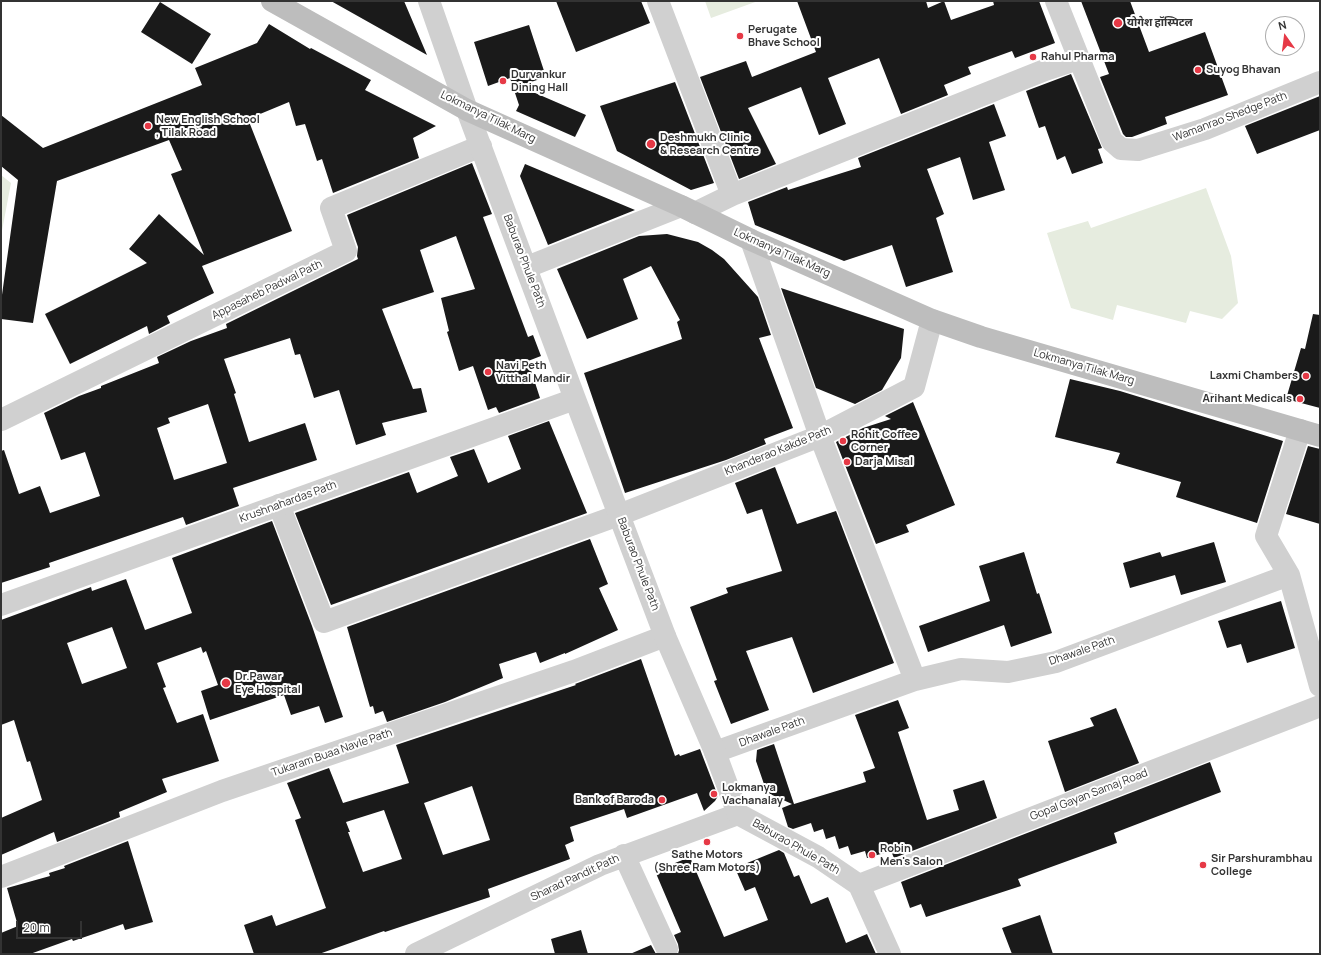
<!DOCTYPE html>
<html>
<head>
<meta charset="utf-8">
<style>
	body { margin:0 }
	#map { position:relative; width:1321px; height:955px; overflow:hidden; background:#fff; font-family:Manrope,sans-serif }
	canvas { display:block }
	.frame { position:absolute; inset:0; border:2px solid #333; pointer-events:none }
	.north { position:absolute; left:1265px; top:16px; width:40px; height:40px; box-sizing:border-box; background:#fff; border:1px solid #adadad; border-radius:50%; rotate:346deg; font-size:11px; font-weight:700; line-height:16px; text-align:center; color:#333 }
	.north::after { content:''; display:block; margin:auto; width:14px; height:18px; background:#e63946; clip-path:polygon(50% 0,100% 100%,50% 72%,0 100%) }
	.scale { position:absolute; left:16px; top:921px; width:66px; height:18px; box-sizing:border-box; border:2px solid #333; border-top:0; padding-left:5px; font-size:12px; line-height:14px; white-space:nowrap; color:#333; -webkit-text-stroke:3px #fff; paint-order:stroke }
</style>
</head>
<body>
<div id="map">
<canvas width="1321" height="955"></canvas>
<div class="frame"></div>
<div class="north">N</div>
<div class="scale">20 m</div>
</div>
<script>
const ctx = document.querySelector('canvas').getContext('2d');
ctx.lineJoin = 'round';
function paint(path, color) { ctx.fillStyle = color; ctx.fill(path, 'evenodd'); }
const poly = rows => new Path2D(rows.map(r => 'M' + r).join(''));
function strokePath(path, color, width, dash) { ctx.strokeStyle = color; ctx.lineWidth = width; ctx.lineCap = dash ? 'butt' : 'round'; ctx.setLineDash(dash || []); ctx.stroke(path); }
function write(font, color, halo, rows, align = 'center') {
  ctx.font = font + ' Manrope,"Noto Sans Devanagari",sans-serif'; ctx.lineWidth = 4; ctx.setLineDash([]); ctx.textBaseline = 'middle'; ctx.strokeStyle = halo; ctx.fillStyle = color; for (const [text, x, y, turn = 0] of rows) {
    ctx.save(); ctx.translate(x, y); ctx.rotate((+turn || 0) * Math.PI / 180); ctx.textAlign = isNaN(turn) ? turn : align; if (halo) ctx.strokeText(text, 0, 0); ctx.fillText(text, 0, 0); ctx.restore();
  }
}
paint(poly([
	[705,1,758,1,711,18],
	[1,175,11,183,1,236],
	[1206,188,1231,256,1238,303,1222,319,1190,311,1186,323,1117,305,1113,320,1071,308,1047,233,1088,221,1091,228]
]), '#e6ecdf');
paint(poly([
	[331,1,404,1,427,55],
	[556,1,641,1,650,23,576,52],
	[797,1,926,1,928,8,944,1,951,20,994,5,993,1,1039,1,1055,43,1015,58,1012,51,968,67,971,74,944,85,948,95,901,114,879,58,828,78,846,124,819,135,801,87,748,108,776,164,739,179,700,77,746,61,752,77,816,52],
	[1081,1,1130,1,1149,52,1205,32,1228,95,1165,117,1167,124,1132,137,1126,137,1123,134,1100,77,1109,74],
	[160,2,211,34,192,64,141,32],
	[269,24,310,49,311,48,371,80,365,90,436,126,413,138,419,158,333,193,322,159,317,161,305,124,296,126,289,102,248,119,292,231,202,266,214,293,167,316,170,323,149,334,147,326,70,364,45,314,147,263,129,249,159,214,204,255,171,174,182,170,169,140,57,181,33,323,1,319,1,302,18,180,1,166,1,115,43,148,202,85,195,68,257,43],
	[529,25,546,77,519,86,586,115,575,137,516,111,519,105,510,78,488,86,474,42],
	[1071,74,1102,148,1098,149,1103,163,1072,174,1065,156,1057,160,1045,126,1039,128,1026,91],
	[675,82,714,183,691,190,617,151,600,106],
	[1320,96,1320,130,1257,154,1245,126],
	[994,104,1006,136,989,142,1005,190,973,200,960,157,927,169,944,214,936,218,953,272,906,287,892,245,844,261,755,225,748,202,787,187,788,190,861,167,858,158],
	[472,163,492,214,483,217,528,337,533,335,541,356,528,361,540,398,499,413,496,407,488,410,473,366,459,371,447,332,449,331,441,298,475,289,456,236,420,250,434,292,382,309,413,389,421,388,427,412,382,423,386,435,356,445,339,390,314,398,300,354,295,355,290,338,224,359,236,393,234,394,249,442,305,423,317,460,233,488,239,506,186,525,183,517,49,563,50,567,1,583,1,451,4,450,19,494,40,486,50,513,100,496,85,452,61,460,44,413,79,396,101,388,101,386,159,363,157,357,191,341,227,328,226,324,358,259,357,256,358,247,347,215],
	[208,404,227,463,174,480,157,428,170,423,168,418],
	[525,164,635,210,548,245,520,176],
	[667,234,698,242,712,250,724,259,758,297,771,335,759,338,793,428,764,439,766,444,726,460,625,493,584,373,682,339,677,322,680,320,651,266,623,279,638,319,587,339,557,269,639,236],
	[781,288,904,329,901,358,882,390,855,404,816,388],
	[1313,314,1320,315,1320,408,1286,399,1301,348,1305,349],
	[1070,379,1120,391,1283,441,1257,523,1176,497,1181,482,1116,463,1120,453,1055,437],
	[913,402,955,505,906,525,909,532,876,544,836,442,863,428,891,419,885,416],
	[549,421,587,513,331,605,295,513,409,472,417,493,458,476,450,457,474,449,488,483,521,469,508,436],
	[1308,446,1320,449,1320,524,1286,514],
	[775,467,797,524,836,511,894,663,813,693,792,637,746,651,769,710,731,724,714,681,717,680,690,607,728,593,726,588,782,571,762,509,747,514,735,483],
	[272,521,312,626,343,717,325,723,319,706,291,715,284,695,210,720,201,691,218,685,206,651,203,653,201,647,157,663,166,687,163,688,177,723,203,714,219,761,162,779,167,792,119,812,120,817,57,842,54,832,1,855,1,818,42,800,30,761,27,762,14,720,1,725,1,620,91,587,92,591,126,579,145,630,192,613,172,558],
	[112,627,127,668,82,684,67,643],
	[590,539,608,584,599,588,618,630,565,654,565,653,540,663,536,652,499,664,503,678,445,702,387,722,383,711,375,714,373,706,370,707,347,627],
	[1214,542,1226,582,1181,595,1175,575,1130,588,1123,563,1160,552,1162,557],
	[1024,552,1037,594,1039,593,1052,633,1011,647,1004,625,928,652,919,626,990,601,979,566],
	[1281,601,1295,648,1247,663,1241,644,1227,648,1218,621],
	[641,659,675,756,679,754,680,756,700,749,703,757,718,796,715,801,704,811,697,793,627,818,624,809,570,827,574,841,565,845,570,859,488,889,490,897,385,932,384,931,319,954,254,954,244,925,272,915,276,926,326,908,295,820,301,818,287,783,329,768,343,803,409,783,396,745,576,685,575,684],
	[472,786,490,840,443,855,424,803],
	[384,810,402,859,363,872,348,832,350,832,346,822],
	[898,700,909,728,898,732,927,820,959,810,953,790,984,780,997,818,894,858,891,851,867,858,865,851,851,855,848,846,839,849,835,836,826,839,823,829,814,832,811,823,793,829,788,827,782,808,792,804,770,794,765,787,756,761,757,750,774,744,794,804,866,782,863,772,875,768,855,715],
	[1116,708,1139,763,1065,792,1048,741,1094,726,1090,718],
	[1210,762,1221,792,1114,833,1117,843,1018,879,1021,886,926,917,921,904,910,908,901,882],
	[128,841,153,922,125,930,123,924,73,941,72,939,30,954,1,954,1,933,18,926,7,888,50,876,49,873,65,868,64,866],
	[779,850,784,853,794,877,799,875,811,904,828,897,846,943,867,934,876,954,678,954,679,950,678,944,674,935,681,932,655,871,690,857,724,937,768,920,755,887,745,891,735,868],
	[1040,915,1053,954,1012,954,1002,928],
	[581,930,588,954,555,954,551,939],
	[651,945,656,954,630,954]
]), '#1a1a1a');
strokePath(poly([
	[658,1,732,195],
	[1056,1,1112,141,1121,149,1138,150,1205,129,1320,82],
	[695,213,732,195,1045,70,1078,59],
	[751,240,820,436,915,680],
	[1,420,346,251,331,208,481,146],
	[1300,430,1266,536,1289,575,1320,686],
	[279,505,324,622,619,515,820,436,914,387,932,320],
	[715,752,915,680,961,669,1008,672,1056,662,1289,575],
	[624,855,667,949],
	[1,877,222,791,574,671,665,636],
	[859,885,1320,706],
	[416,954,600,865,738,814]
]), '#d0d0d0', 22);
strokePath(poly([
	[429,1,467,110,575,399,665,636,715,752,738,814,818,857,859,885,890,954],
	[527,267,681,206],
	[1,605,575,399]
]), '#d0d0d0', 22);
strokePath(poly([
	[272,1,467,110,681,206,751,240,932,320,981,337,1320,436]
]), '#bdbdbd', 22);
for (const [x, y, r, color] of [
	[1118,23,5,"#e63946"],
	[740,36,4,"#e63946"],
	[1033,57,4,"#e63946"],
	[1198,70,4,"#e63946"],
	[503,81,4,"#e63946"],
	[148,126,4,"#e63946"],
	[651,144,5,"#e63946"],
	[488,372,4,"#e63946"],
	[1306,376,4,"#e63946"],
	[1300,399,4,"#e63946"],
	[843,441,4,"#e63946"],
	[847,462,4,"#e63946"],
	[226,683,5,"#e63946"],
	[714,794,4,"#e63946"],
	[662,800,4,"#e63946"],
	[707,842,4,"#e63946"],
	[872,855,4,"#e63946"],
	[1203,865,4,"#e63946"]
]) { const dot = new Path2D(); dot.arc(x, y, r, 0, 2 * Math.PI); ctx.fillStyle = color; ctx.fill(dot); strokePath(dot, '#fff', 1.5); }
write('bold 11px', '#333', '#fff', [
	["योगेश हॉस्पिटल",1127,23],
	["Perugate",748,30],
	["Bhave School",748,43],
	["Rahul Pharma",1041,57],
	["Suyog Bhavan",1206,70],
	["Durvankur",511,75],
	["Dining Hall",511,88],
	["New English School",156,120],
	[", Tilak Road",156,133],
	["Deshmukh Clinic",660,138],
	["& Research Centre",660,151],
	["Navi Peth",496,366],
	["Vitthal Mandir",496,379],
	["Laxmi Chambers",1298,376,"right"],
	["Arihant Medicals",1292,399,"right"],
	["Rohit Coffee",851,435],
	["Corner",851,448],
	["Darja Misal",855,462],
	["Dr.Pawar",235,677],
	["Eye Hospital",235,690],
	["Lokmanya",722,788],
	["Vachanalay",722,801],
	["Bank of Baroda",654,800,"right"],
	["Robin",880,849],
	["Men's Salon",880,862],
	["Sathe Motors",707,855,"center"],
	["(Shree Ram Motors)",707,868,"center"],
	["Sir Parshurambhau",1211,859],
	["College",1211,872]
], 'left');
write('11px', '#333', '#fff', [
	["Lokmanya Tilak Marg",488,117,26],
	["Wamanrao Shedge Path",1230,117,-21],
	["Lokmanya Tilak Marg",782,253,24],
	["Baburao Phule Path",524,261,69],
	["Appasaheb Padwal Path",267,290,-26],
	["Lokmanya Tilak Marg",1084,367,16],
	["Khanderao Kakde Path",778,451,-22],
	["Krushnahardas Path",288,502,-20],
	["Baburao Phule Path",638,564,69],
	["Dhawale Path",1082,651,-19],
	["Dhawale Path",772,732,-20],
	["Tukaram Buaa Navle Path",332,753,-19],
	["Gopal Gayan Samaj Road",1089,795,-21],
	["Baburao Phule Path",796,847,30],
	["Sharad Pandit Path",575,878,-25]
]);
</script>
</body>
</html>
